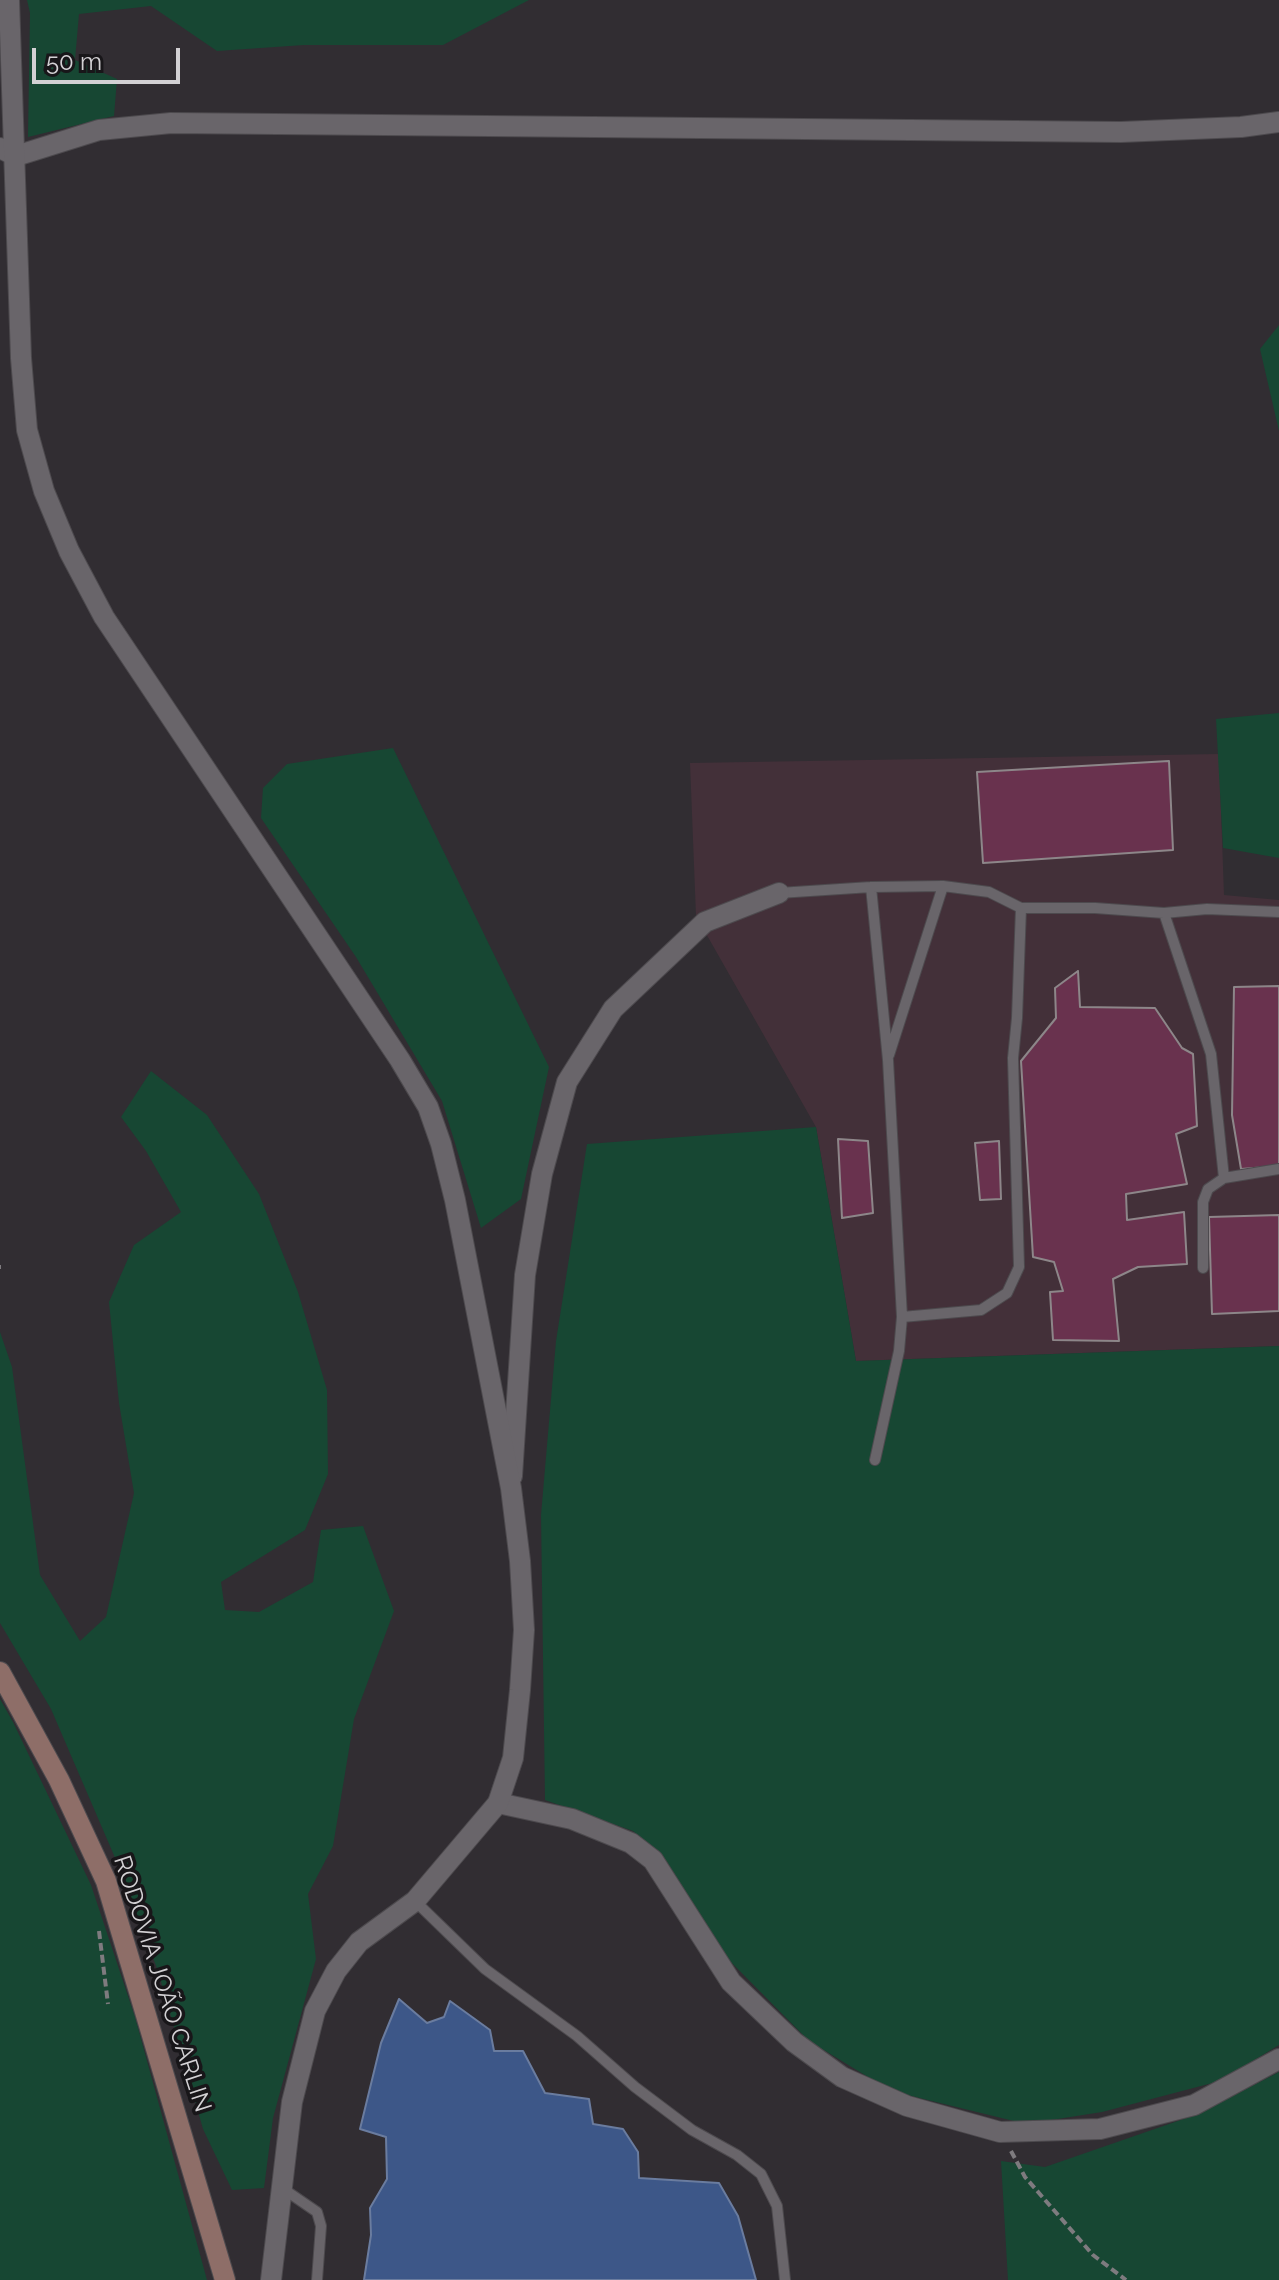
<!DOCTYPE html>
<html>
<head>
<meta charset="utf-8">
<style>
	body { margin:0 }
	#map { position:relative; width:1279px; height:2280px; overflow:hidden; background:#312d32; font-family:Raleway,sans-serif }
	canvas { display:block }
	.scale { position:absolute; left:32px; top:48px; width:148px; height:36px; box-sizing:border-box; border:4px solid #d3d1d4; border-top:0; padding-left:10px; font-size:24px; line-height:28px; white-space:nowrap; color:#d3d1d4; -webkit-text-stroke:6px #181619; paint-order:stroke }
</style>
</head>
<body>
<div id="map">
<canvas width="1279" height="2280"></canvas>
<div class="scale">50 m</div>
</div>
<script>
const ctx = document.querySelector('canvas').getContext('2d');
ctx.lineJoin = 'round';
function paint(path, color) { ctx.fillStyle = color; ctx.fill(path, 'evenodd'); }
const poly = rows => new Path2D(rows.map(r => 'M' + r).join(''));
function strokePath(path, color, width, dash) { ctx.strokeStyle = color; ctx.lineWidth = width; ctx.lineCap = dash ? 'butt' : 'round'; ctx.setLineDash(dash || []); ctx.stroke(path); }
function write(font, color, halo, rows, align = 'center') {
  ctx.font = font + ' Raleway,sans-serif'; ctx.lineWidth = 7; ctx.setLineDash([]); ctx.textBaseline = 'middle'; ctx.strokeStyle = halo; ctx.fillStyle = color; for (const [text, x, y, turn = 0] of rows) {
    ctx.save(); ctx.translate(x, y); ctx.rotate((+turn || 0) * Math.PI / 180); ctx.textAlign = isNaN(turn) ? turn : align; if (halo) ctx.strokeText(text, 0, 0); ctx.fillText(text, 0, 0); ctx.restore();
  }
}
paint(poly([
	[1219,754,1224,895,1279,900,1279,1346,856,1361,816,1127,696,916,690,763]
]), '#433039');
paint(poly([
	[27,0,529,0,443,45,304,45,217,51,151,6,79,14,75,60,117,79,114,116,28,137,30,13],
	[1279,325,1279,431,1260,349],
	[1279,713,1279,858,1223,848,1216,719],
	[393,748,549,1067,521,1199,481,1228,442,1101,356,957,261,818,263,788,287,764],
	[151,1071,207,1115,259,1194,298,1292,327,1390,328,1474,305,1530,221,1582,225,1610,259,1612,313,1582,321,1530,363,1526,394,1611,354,1719,333,1846,308,1894,316,1959,273,2118,264,2188,232,2190,203,2129,158,1971,116,1860,51,1709,0,1623,0,1332,12,1367,40,1575,80,1641,106,1617,134,1493,119,1403,109,1302,134,1245,181,1212,146,1151,121,1117],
	[816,1127,856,1361,1279,1346,1279,2045,1220,2081,1102,2112,1026,2124,891,2091,809,2041,722,1953,667,1862,633,1831,545,1800,541,1515,556,1341,587,1144],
	[0,1699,13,1722,91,1885,135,2017,207,2280,0,2280],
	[1279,2072,1279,2280,1008,2280,1001,2161,1045,2167,1198,2114]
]), '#174733');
const water = poly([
	[399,1999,427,2023,444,2017,450,2001,490,2030,494,2051,523,2051,545,2093,589,2099,593,2124,623,2129,638,2152,639,2178,719,2183,738,2216,756,2280,364,2280,371,2235,370,2208,387,2179,386,2137,360,2129,381,2043,399,1999]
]);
paint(water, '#3d5788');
strokePath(water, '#6a7c9f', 2);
const building = poly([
	[1169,761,1173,850,983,863,977,772,1169,761],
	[1078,971,1080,1007,1155,1008,1182,1048,1193,1054,1197,1126,1176,1134,1187,1184,1126,1194,1127,1220,1184,1212,1187,1264,1138,1267,1113,1279,1119,1341,1053,1340,1050,1292,1063,1291,1054,1262,1033,1257,1021,1061,1056,1018,1055,988,1078,971],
	[1279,986,1279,1166,1241,1169,1232,1115,1234,987,1279,986],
	[838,1139,868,1141,873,1213,842,1218,838,1139],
	[999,1141,1001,1199,980,1200,975,1143,999,1141],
	[1279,1215,1279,1311,1212,1314,1209,1217,1279,1215]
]);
paint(building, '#69324e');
strokePath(building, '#8d8689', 2);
const service = poly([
	[871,887,888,1060,902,1317,899,1351,875,1460],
	[779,893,871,887,943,886,989,892,1021,908,1095,908,1164,913,1207,909,1279,912],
	[1164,913,1211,1054,1224,1178,1208,1189,1203,1202,1203,1268],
	[889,1055,943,886],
	[1224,1178,1279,1169],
	[902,1317,981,1310,1007,1293,1019,1267,1013,1058,1017,1018,1021,908],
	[415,1901,485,1969,577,2036,635,2087,692,2130,737,2155,761,2174,777,2206,785,2280],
	[282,2188,317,2212,321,2226,317,2280]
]);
const minor = poly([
	[0,148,16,156,99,130,171,123,1121,132,1241,127,1279,122],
	[512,1476,525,1275,542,1174,567,1082,613,1009,705,922,779,893],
	[498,1803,572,1819,631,1843,653,1860,731,1982,794,2042,842,2077,907,2106,1000,2132,1100,2129,1194,2105,1279,2059]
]);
const tertiary = poly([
	[9,0,21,358,27,430,44,491,69,551,104,617,400,1060,428,1107,441,1144,455,1200,511,1488,520,1561,524,1630,520,1690,513,1758,498,1803,415,1901,359,1942,336,1971,315,2011,292,2102,271,2280]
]);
const secondary = poly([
	[0,1672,59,1780,106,1881,225,2280]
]);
strokePath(service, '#4d4a4e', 12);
strokePath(minor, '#4d4a4e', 22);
strokePath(tertiary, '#4d4a4e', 22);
strokePath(secondary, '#4d4a4e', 22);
strokePath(poly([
	[0,1267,1,1267],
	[99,1931,108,2004],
	[1011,2151,1025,2177,1093,2255,1126,2280]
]), '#7e7b7f', 4, [8, 4]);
strokePath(service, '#69656a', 10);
strokePath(minor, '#69656a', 20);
strokePath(tertiary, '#69656a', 20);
strokePath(secondary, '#8e6e68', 20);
write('24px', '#d3d1d4', '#181619', [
	["RODOVIA JOÃO CARLIN",162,1984,72]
]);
</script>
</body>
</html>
